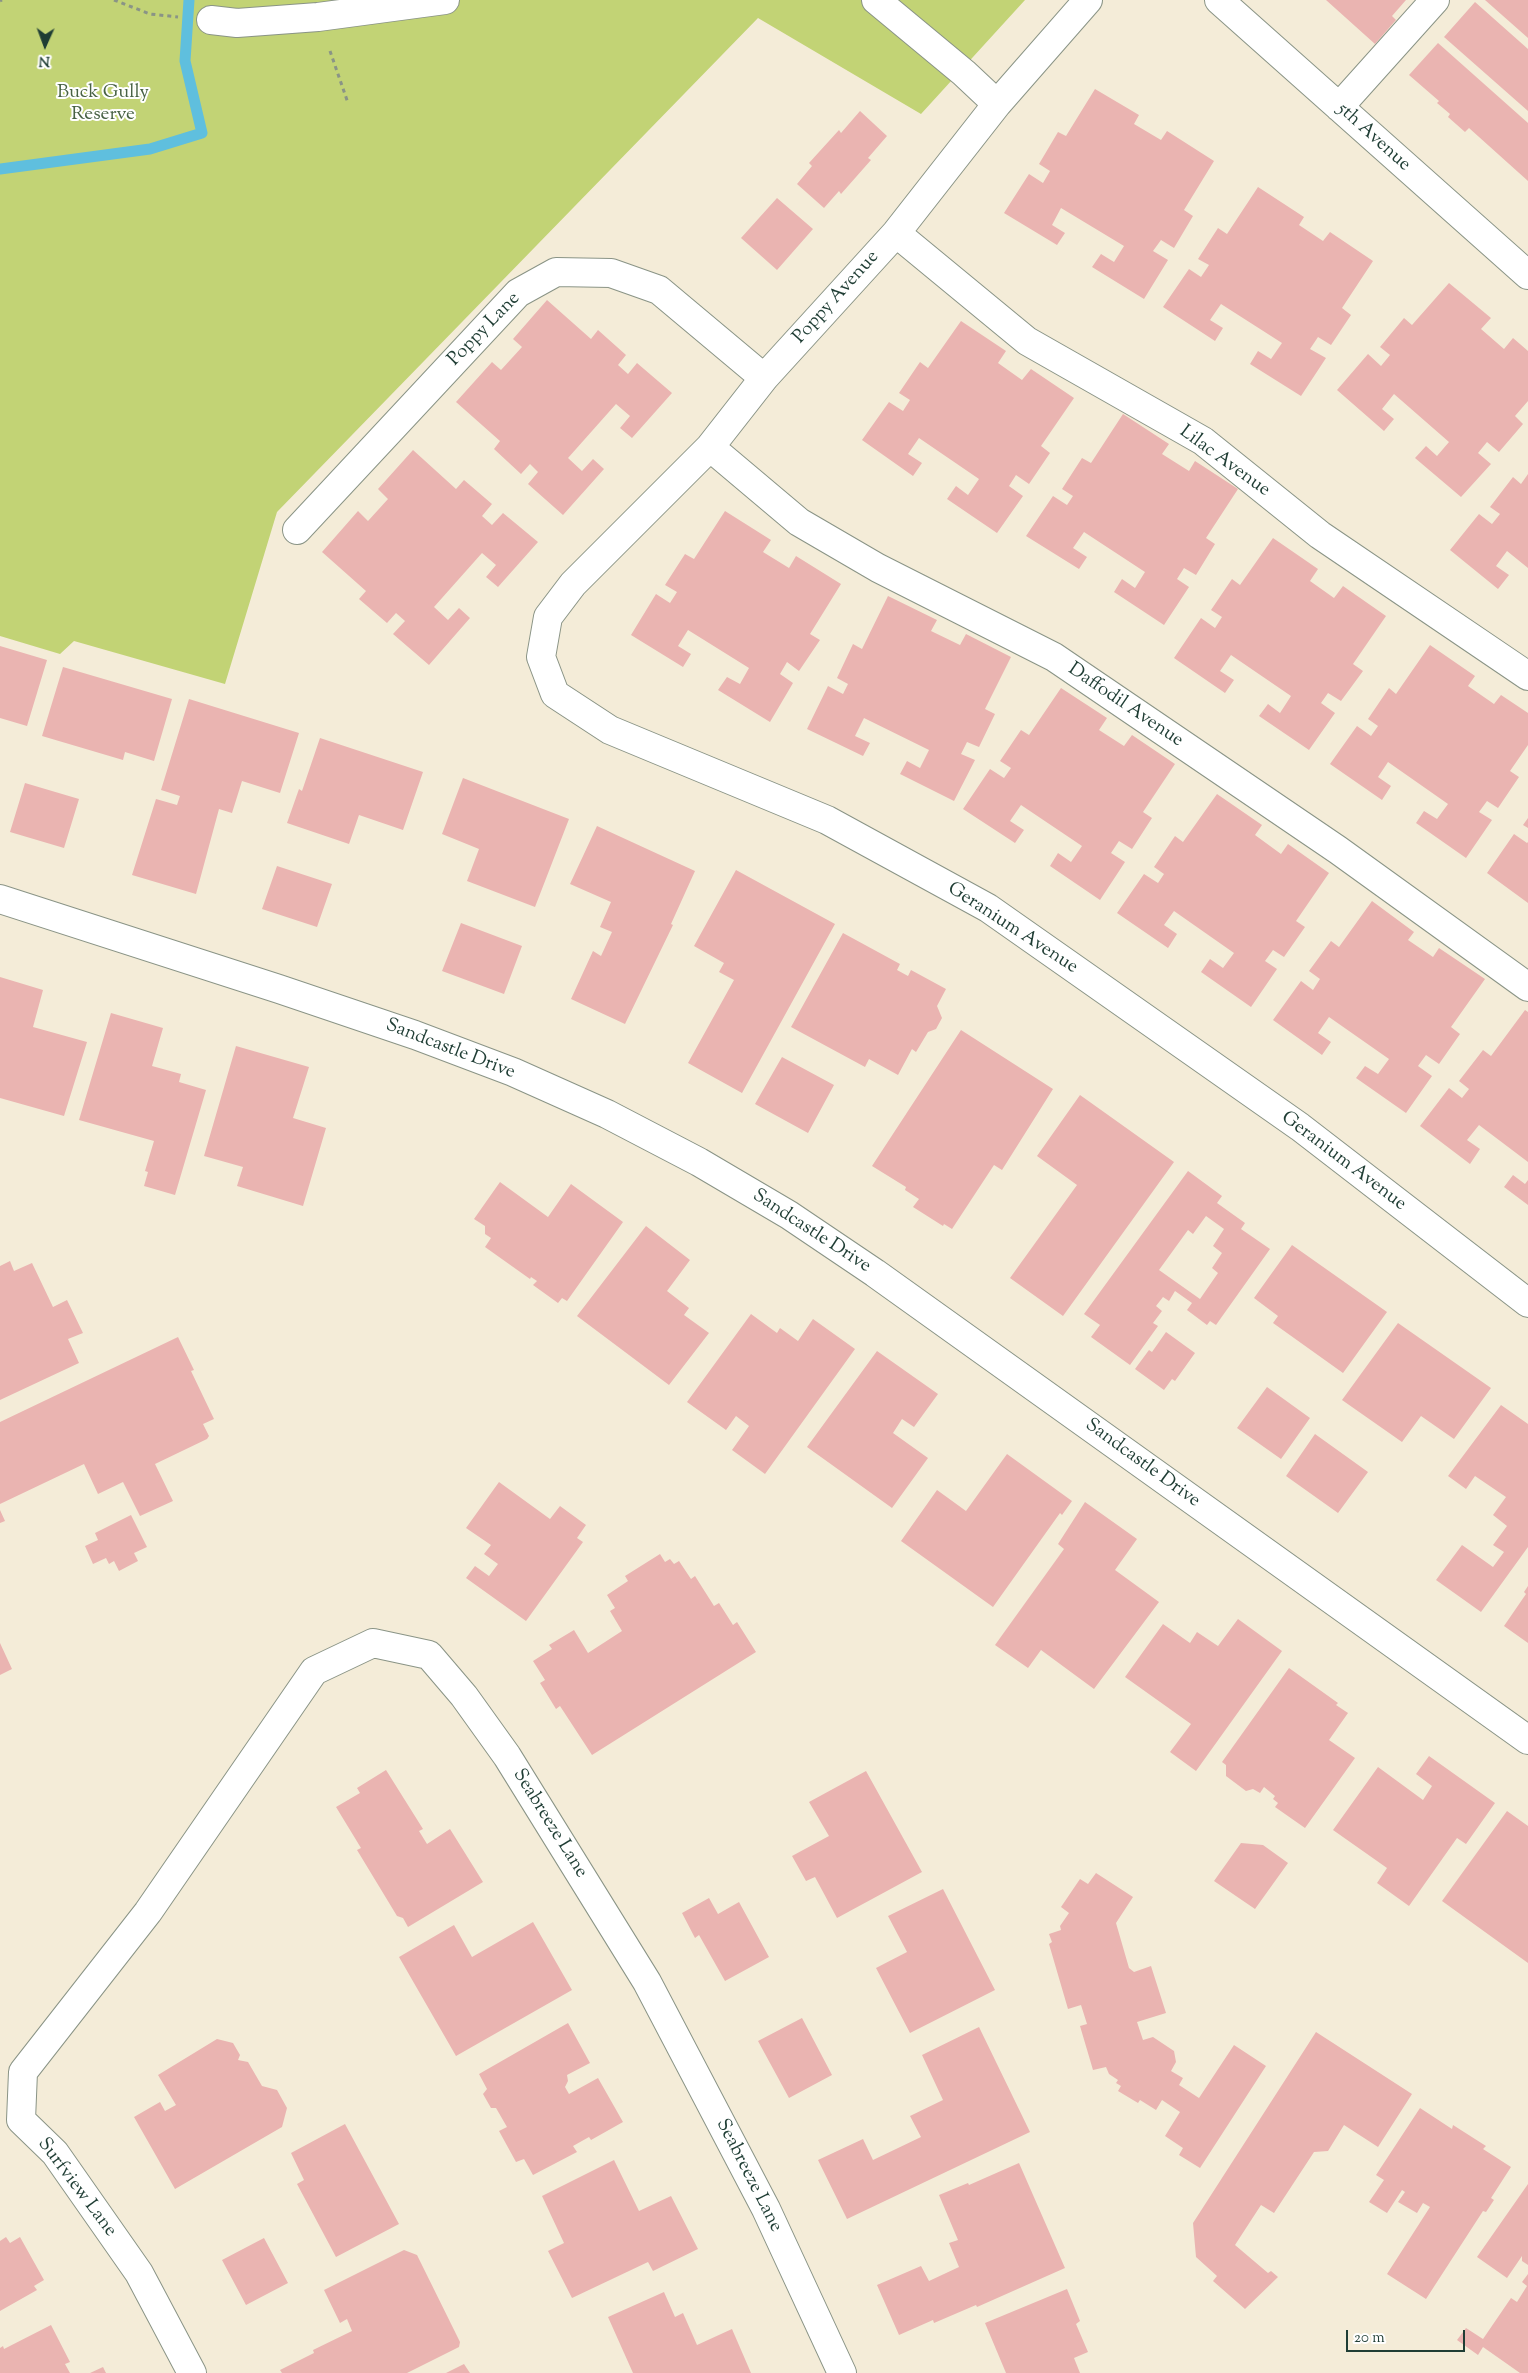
<!DOCTYPE html>
<html>
<head>
<meta charset="utf-8">
<style>
	body { margin:0 }
	#map { position:relative; width:1528px; height:2373px; overflow:hidden; background:#f4ecd8; font-family:"Sorts Mill Goudy",serif }
	canvas { display:block }
	.north { position:absolute; left:20px; top:20px; width:50px; height:50px; -webkit-text-stroke:4px #fff; paint-order:stroke; rotate:182deg; font-size:14px; font-weight:700; line-height:20px; text-align:center; color:#1f3d34 }
	.north::after { content:''; display:block; margin:auto; width:18px; height:22px; background:#1f3d34; clip-path:polygon(50% 0,100% 100%,50% 72%,0 100%) }
	.scale { position:absolute; left:1346px; top:2330px; width:119px; height:22px; box-sizing:border-box; border:2px solid #1f3d34; border-top:0; padding-left:6px; font-size:15px; line-height:18px; white-space:nowrap; color:#1f3d34; -webkit-text-stroke:4px #fff; paint-order:stroke }
</style>
</head>
<body>
<div id="map">
<canvas width="1528" height="2373"></canvas>
<div class="north">N</div>
<div class="scale">20 m</div>
</div>
<script>
const ctx = document.querySelector('canvas').getContext('2d');
ctx.lineJoin = 'round';
function paint(path, color) { ctx.fillStyle = color; ctx.fill(path, 'evenodd'); }
const poly = rows => new Path2D(rows.map(r => 'M' + r).join(''));
function strokePath(path, color, width, dash) { ctx.strokeStyle = color; ctx.lineWidth = width; ctx.lineCap = dash ? 'butt' : 'round'; ctx.setLineDash(dash || []); ctx.stroke(path); }
function write(font, color, halo, rows, align = 'center') {
  ctx.font = font + ' "Sorts Mill Goudy",serif'; ctx.lineWidth = 4; ctx.setLineDash([]); ctx.textBaseline = 'middle'; ctx.strokeStyle = halo; ctx.fillStyle = color; for (const [text, x, y, turn = 0] of rows) {
    ctx.save(); ctx.translate(x, y); ctx.rotate((+turn || 0) * Math.PI / 180); ctx.textAlign = isNaN(turn) ? turn : align; if (halo) ctx.strokeText(text, 0, 0); ctx.fillText(text, 0, 0); ctx.restore();
  }
}
paint(poly([
	[0,0,1025,0,921,114,758,18,277,512,225,684,74,641,60,654,0,636]
]), '#c2d375');
strokePath(poly([
	[0,169,150,149,202,133,185,61,189,0]
]), '#5fbfde', 11);
paint(poly([
	[1326,0,1406,0,1392,16,1396,20,1375,44],
	[1485,0,1528,0,1528,38],
	[1475,2,1528,49,1528,111,1444,37],
	[1438,43,1528,123,1528,181,1469,128,1465,132,1448,117,1450,114,1437,103,1439,101,1409,75],
	[1095,89,1139,115,1134,124,1161,140,1167,131,1214,161,1184,210,1193,216,1174,248,1161,240,1153,251,1168,260,1144,299,1092,267,1101,254,1114,262,1124,246,1061,208,1052,225,1065,233,1057,245,1004,213,1029,174,1043,183,1050,171,1039,164,1058,132,1066,136],
	[860,111,887,136,868,158,871,160,841,194,839,191,824,208,797,184,812,166,809,163,839,130,841,133],
	[1258,187,1304,217,1299,225,1323,241,1330,232,1373,261,1342,308,1351,315,1331,345,1318,337,1310,349,1326,358,1301,396,1250,364,1258,351,1271,359,1282,343,1221,304,1210,320,1223,328,1215,341,1163,307,1189,269,1201,277,1209,265,1198,259,1218,228,1227,234],
	[777,198,813,229,777,270,741,238],
	[1449,283,1491,318,1481,329,1504,349,1513,338,1528,351,1528,401,1515,416,1523,424,1499,452,1487,442,1478,453,1491,464,1461,497,1415,458,1426,446,1437,456,1449,442,1394,394,1382,409,1394,419,1384,431,1337,390,1368,354,1381,366,1390,355,1380,347,1404,318,1412,325],
	[547,300,591,339,598,330,626,355,618,365,628,374,637,363,672,393,632,438,620,428,630,416,616,404,568,458,582,471,593,459,604,469,563,515,528,484,538,472,530,464,521,474,494,449,500,441,456,402,492,362,501,370,522,347,513,339],
	[961,321,1006,351,998,363,1022,380,1031,369,1074,398,1041,446,1050,453,1029,484,1016,475,1009,486,1023,496,997,533,947,499,956,486,968,495,979,479,919,438,908,454,922,463,913,476,862,440,889,402,903,411,910,400,899,393,920,362,928,368],
	[1123,414,1169,444,1162,454,1189,471,1195,461,1238,489,1206,538,1215,544,1196,575,1184,568,1177,579,1189,587,1164,625,1114,592,1122,579,1135,588,1145,572,1084,532,1073,548,1087,557,1079,569,1026,536,1053,496,1067,505,1073,496,1062,489,1082,458,1091,463],
	[413,450,456,489,464,480,492,504,482,516,492,525,503,513,538,542,498,587,486,577,496,565,482,553,434,607,448,620,459,608,470,618,429,665,393,634,405,621,396,613,387,623,359,599,366,591,322,552,358,511,368,521,388,499,378,489],
	[1528,474,1528,568,1507,551,1496,566,1509,575,1498,589,1450,550,1479,514,1492,524,1500,514,1490,507,1513,477,1521,484],
	[725,511,771,540,763,552,789,568,796,556,841,584,810,634,820,640,799,671,787,662,780,674,793,683,770,722,718,690,727,677,740,684,749,668,688,630,678,646,691,654,683,667,631,635,656,594,670,603,677,592,665,585,685,554,694,559],
	[1273,538,1318,569,1310,581,1334,598,1343,586,1386,616,1353,664,1363,671,1341,701,1328,693,1321,703,1335,713,1309,750,1259,716,1268,704,1280,713,1291,696,1231,655,1220,671,1234,680,1225,693,1174,658,1201,618,1215,628,1222,617,1211,610,1232,579,1240,585],
	[888,596,937,620,931,631,960,645,966,634,1011,657,985,709,995,714,979,747,967,742,961,754,975,760,954,801,900,774,907,761,920,768,929,750,864,718,855,736,870,743,863,756,807,729,828,686,843,694,848,684,837,678,853,644,862,649],
	[1430,645,1475,676,1468,686,1494,704,1501,695,1528,713,1528,745,1510,771,1519,777,1498,808,1487,801,1479,812,1492,820,1466,858,1416,823,1424,811,1437,819,1448,804,1388,762,1378,777,1391,786,1382,800,1330,764,1357,726,1371,736,1378,726,1368,719,1389,688,1396,694],
	[0,646,47,660,27,726,0,718],
	[63,667,172,699,154,761,125,752,123,760,42,736],
	[1061,688,1107,718,1099,730,1124,746,1132,735,1175,764,1143,812,1152,818,1132,849,1119,841,1111,853,1125,862,1100,900,1050,866,1058,853,1071,862,1082,846,1021,805,1010,821,1024,830,1015,843,963,809,990,769,1004,778,1011,768,1000,761,1021,730,1029,735],
	[189,699,299,733,280,793,242,781,232,813,219,809,196,894,132,875,156,799,177,805,180,796,161,790],
	[320,738,423,772,403,830,359,815,349,844,287,823,299,789,302,791],
	[463,778,569,819,535,907,467,881,479,849,442,834],
	[25,783,79,799,64,848,10,832],
	[1217,794,1262,825,1255,835,1281,854,1288,844,1329,873,1296,921,1305,927,1284,957,1273,950,1265,961,1277,969,1251,1007,1201,972,1210,959,1223,968,1234,953,1174,911,1164,925,1177,934,1168,948,1117,913,1144,874,1158,883,1164,874,1154,867,1175,836,1183,842],
	[1528,818,1528,828,1523,825],
	[597,826,695,871,671,924,673,925,625,1024,571,999,593,951,601,956,612,932,600,927,611,902,570,884],
	[1514,834,1527,843,1528,842,1528,903,1487,873],
	[277,866,332,884,317,927,262,909],
	[736,870,835,924,742,1093,688,1063,734,980,719,972,724,963,694,946],
	[1372,901,1414,932,1408,940,1433,957,1439,948,1485,979,1451,1027,1460,1034,1439,1064,1426,1055,1418,1066,1432,1076,1406,1113,1356,1078,1365,1066,1378,1074,1389,1059,1329,1017,1318,1033,1331,1042,1322,1055,1273,1020,1301,981,1313,990,1320,979,1309,971,1331,941,1339,947],
	[461,923,522,946,504,994,442,971],
	[843,933,900,964,897,970,908,976,911,970,946,989,937,1006,942,1018,936,1029,928,1032,916,1052,912,1049,898,1075,869,1059,865,1067,791,1027],
	[0,977,43,990,33,1027,87,1042,64,1116,0,1098],
	[1525,1010,1528,1012,1528,1162,1479,1125,1467,1140,1480,1149,1470,1164,1420,1126,1449,1088,1462,1098,1469,1089,1459,1081,1483,1050,1491,1056],
	[111,1013,163,1028,152,1066,181,1074,179,1082,206,1090,175,1195,144,1186,148,1172,145,1171,154,1141,79,1120],
	[961,1030,1053,1089,1002,1170,994,1165,952,1229,944,1224,943,1226,913,1207,919,1199,905,1190,906,1187,872,1166],
	[236,1046,309,1067,293,1118,326,1128,303,1206,237,1186,243,1167,204,1156],
	[782,1057,834,1085,808,1133,755,1104],
	[1080,1095,1174,1162,1063,1316,1010,1278,1077,1185,1037,1156],
	[1188,1171,1222,1196,1217,1203,1245,1223,1241,1229,1270,1249,1216,1325,1210,1321,1207,1325,1187,1310,1192,1303,1175,1291,1169,1301,1163,1297,1156,1306,1162,1311,1153,1323,1158,1326,1130,1365,1091,1337,1100,1325,1084,1314],
	[1206,1216,1224,1229,1213,1246,1222,1253,1212,1268,1218,1273,1200,1299,1159,1270,1188,1230,1193,1234],
	[1513,1175,1525,1184,1528,1180,1528,1205,1504,1187],
	[500,1182,548,1217,571,1184,623,1222,567,1301,562,1298,558,1303,533,1285,537,1281,531,1277,530,1279,485,1247,491,1238,485,1234,485,1226,474,1219],
	[646,1226,690,1260,667,1291,689,1308,684,1315,709,1333,669,1385,577,1316],
	[1292,1245,1387,1312,1343,1373,1273,1323,1278,1316,1254,1298],
	[10,1261,14,1271,32,1263,53,1307,67,1300,83,1333,68,1339,79,1363,0,1400,0,1266],
	[751,1314,777,1333,780,1328,798,1341,813,1319,855,1349,765,1474,732,1450,749,1426,736,1416,726,1430,687,1402],
	[1398,1323,1491,1388,1454,1439,1421,1416,1402,1442,1342,1400],
	[1166,1332,1195,1353,1175,1381,1172,1379,1164,1390,1135,1369,1149,1350,1152,1352],
	[178,1337,194,1370,191,1371,214,1419,203,1424,209,1436,207,1439,155,1464,173,1501,140,1516,123,1482,98,1494,84,1464,0,1504,0,1422],
	[877,1351,938,1394,914,1427,902,1419,893,1433,928,1458,892,1508,807,1447],
	[1267,1387,1310,1418,1281,1459,1237,1428],
	[1501,1405,1528,1424,1528,1547,1481,1612,1436,1580,1462,1545,1493,1567,1504,1552,1493,1545,1507,1526,1493,1515,1506,1497,1475,1476,1466,1489,1448,1476],
	[1315,1434,1368,1472,1338,1513,1286,1476],
	[1007,1454,1072,1501,1062,1515,1060,1513,993,1607,901,1541,937,1490,966,1511],
	[499,1482,550,1519,560,1506,586,1525,577,1538,583,1542,526,1621,466,1578,475,1566,489,1576,498,1564,484,1554,491,1545,466,1528],
	[1085,1502,1137,1539,1115,1570,1159,1602,1094,1689,1041,1650,1028,1668,995,1645,1064,1549,1058,1544],
	[0,1510,5,1521,0,1523],
	[131,1515,147,1547,134,1553,138,1561,119,1571,114,1561,109,1564,106,1558,93,1564,85,1546,98,1540,95,1533],
	[660,1554,665,1562,670,1559,674,1564,679,1561,691,1579,695,1576,714,1606,719,1603,733,1625,737,1622,756,1652,592,1755,560,1706,556,1709,540,1683,545,1680,533,1661,552,1649,549,1645,574,1630,588,1653,622,1631,610,1611,615,1608,607,1595,628,1581,625,1576],
	[1528,1586,1528,1643,1504,1626,1526,1594,1524,1592],
	[1238,1619,1282,1651,1196,1771,1170,1752,1191,1724,1125,1677,1163,1624,1190,1643,1197,1632,1218,1646],
	[0,1643,12,1669,0,1675],
	[1289,1668,1338,1703,1336,1705,1348,1713,1329,1740,1355,1758,1305,1828,1275,1807,1278,1803,1273,1799,1275,1796,1264,1787,1260,1793,1253,1789,1246,1791,1226,1776,1226,1765,1222,1762],
	[1429,1756,1495,1803,1466,1844,1457,1838,1409,1906,1377,1883,1387,1868,1333,1830,1378,1767,1423,1800,1432,1786,1416,1774],
	[386,1770,423,1829,419,1831,427,1844,450,1829,483,1882,408,1927,403,1918,397,1916,357,1850,361,1848,336,1807,360,1793,357,1788],
	[866,1771,922,1872,837,1918,815,1877,806,1881,792,1856,829,1836,809,1802],
	[1507,1811,1528,1826,1528,1963,1442,1901],
	[1241,1843,1263,1845,1288,1863,1255,1909,1214,1881],
	[1096,1873,1133,1897,1116,1923,1129,1968,1134,1972,1151,1966,1166,2013,1137,2022,1143,2040,1153,2037,1174,2051,1176,2062,1171,2071,1183,2078,1179,2085,1199,2098,1234,2045,1266,2066,1200,2168,1179,2155,1183,2148,1165,2136,1180,2112,1162,2100,1156,2110,1140,2100,1138,2103,1118,2091,1121,2086,1116,2083,1118,2080,1109,2074,1106,2067,1093,2070,1080,2026,1087,2024,1081,2005,1068,2009,1049,1944,1052,1942,1049,1934,1061,1930,1060,1926,1069,1913,1061,1907,1080,1879,1088,1884],
	[943,1889,995,1990,910,2033,876,1968,907,1952,888,1916],
	[709,1898,718,1914,739,1902,769,1957,725,1981,699,1935,695,1938,682,1913],
	[533,1922,572,1990,456,2056,399,1957,454,1925,472,1957],
	[802,2018,832,2075,789,2098,758,2041],
	[568,2023,590,2063,567,2075,568,2081,565,2087,569,2094,598,2078,623,2122,591,2140,589,2137,573,2146,577,2152,533,2175,524,2159,516,2162,499,2131,507,2127,496,2108,491,2108,483,2094,487,2089,479,2074],
	[979,2027,1030,2132,847,2219,818,2160,863,2139,873,2160,921,2137,910,2116,943,2100,922,2055],
	[1316,2032,1412,2094,1378,2147,1344,2125,1328,2151,1314,2152,1274,2213,1261,2205,1235,2245,1268,2273,1271,2271,1278,2277,1245,2309,1213,2281,1217,2276,1196,2257,1193,2223],
	[217,2039,233,2043,240,2055,238,2060,248,2062,262,2086,277,2090,287,2108,282,2127,175,2189,134,2117,160,2102,165,2111,176,2105,158,2075],
	[1420,2108,1452,2129,1453,2125,1486,2146,1483,2149,1511,2167,1491,2198,1494,2200,1486,2212,1483,2211,1426,2299,1387,2274,1430,2207,1423,2203,1417,2213,1398,2202,1405,2192,1402,2190,1387,2213,1369,2202,1384,2180,1376,2175],
	[345,2124,399,2224,336,2257,297,2184,304,2180,291,2153],
	[614,2160,639,2211,671,2196,698,2249,653,2271,648,2262,572,2298,548,2251,564,2243,542,2196],
	[1019,2163,1065,2268,977,2307,976,2305,934,2323,933,2320,899,2335,877,2285,921,2266,929,2281,959,2267,949,2243,958,2240,939,2195,968,2183,969,2185],
	[1528,2184,1528,2265,1522,2261,1522,2256,1507,2278,1477,2257],
	[6,2237,10,2243,20,2237,44,2280,34,2286,37,2290,0,2311,0,2241],
	[264,2238,288,2283,246,2305,222,2260],
	[404,2250,417,2255,460,2342,459,2347,407,2373,282,2373,280,2370,314,2353,313,2350,352,2331,347,2319,340,2323,324,2290],
	[1528,2274,1528,2373,1520,2373,1483,2347,1478,2355,1457,2340,1466,2328,1483,2339,1511,2298,1517,2302,1527,2286,1522,2282],
	[1067,2289,1080,2321,1076,2324,1088,2352,1074,2358,1080,2373,1006,2373,985,2323],
	[664,2292,675,2317,683,2313,697,2345,732,2329,751,2373,633,2373,608,2317],
	[51,2325,70,2362,65,2364,70,2373,0,2373,0,2348,3,2346,4,2349],
	[464,2364,470,2373,446,2373],
	[103,2367,106,2373,90,2373]
]), '#eab4b1');
const minor = poly([
	[876,0,964,73,997,104],
	[1088,0,997,104,896,233,764,378,710,447,573,584,548,617,541,657,555,694,610,730,827,820,988,908,1300,1127,1528,1303],
	[1219,0,1528,275],
	[211,20,237,23,318,17,445,0],
	[1339,107,1435,0],
	[896,233,1027,341,1203,441,1320,535,1528,676],
	[710,447,799,522,878,568,1054,657,1338,850,1528,987],
	[297,530,518,293,556,272,611,273,659,290,764,378],
	[0,899,279,989,415,1035,513,1072,607,1114,699,1162,789,1215,875,1273,1528,1740],
	[192,2373,139,2273,55,2153,21,2120,23,2072,148,1912,314,1671,373,1643,429,1655,464,1696,507,1756,647,1982,766,2209,842,2373]
]);
strokePath(minor, '#8a9486', 30);
strokePath(poly([
	[114,0,150,14,178,17],
	[0,1,2,0],
	[330,51,348,103]
]), '#8a9486', 3, [4, 4]);
strokePath(minor, '#fff', 28);
write('19px', '#486244', '#fff', [
	["Buck Gully",103,94],
	["Reserve",103,116]
]);
write('19px', '#1f3d34', '#fff', [
	["5th Avenue",1373,138,42],
	["Poppy Avenue",837,298,-48],
	["Poppy Lane",485,330,-46],
	["Lilac Avenue",1224,462,36],
	["Daffodil Avenue",1125,706,34],
	["Geranium Avenue",1012,929,33],
	["Sandcastle Drive",450,1050,21],
	["Geranium Avenue",1343,1162,37],
	["Sandcastle Drive",811,1232,33],
	["Sandcastle Drive",1142,1464,36],
	["Seabreeze Lane",549,1824,58],
	["Seabreeze Lane",748,2176,63],
	["Surfview Lane",76,2188,53]
]);
</script>
</body>
</html>
